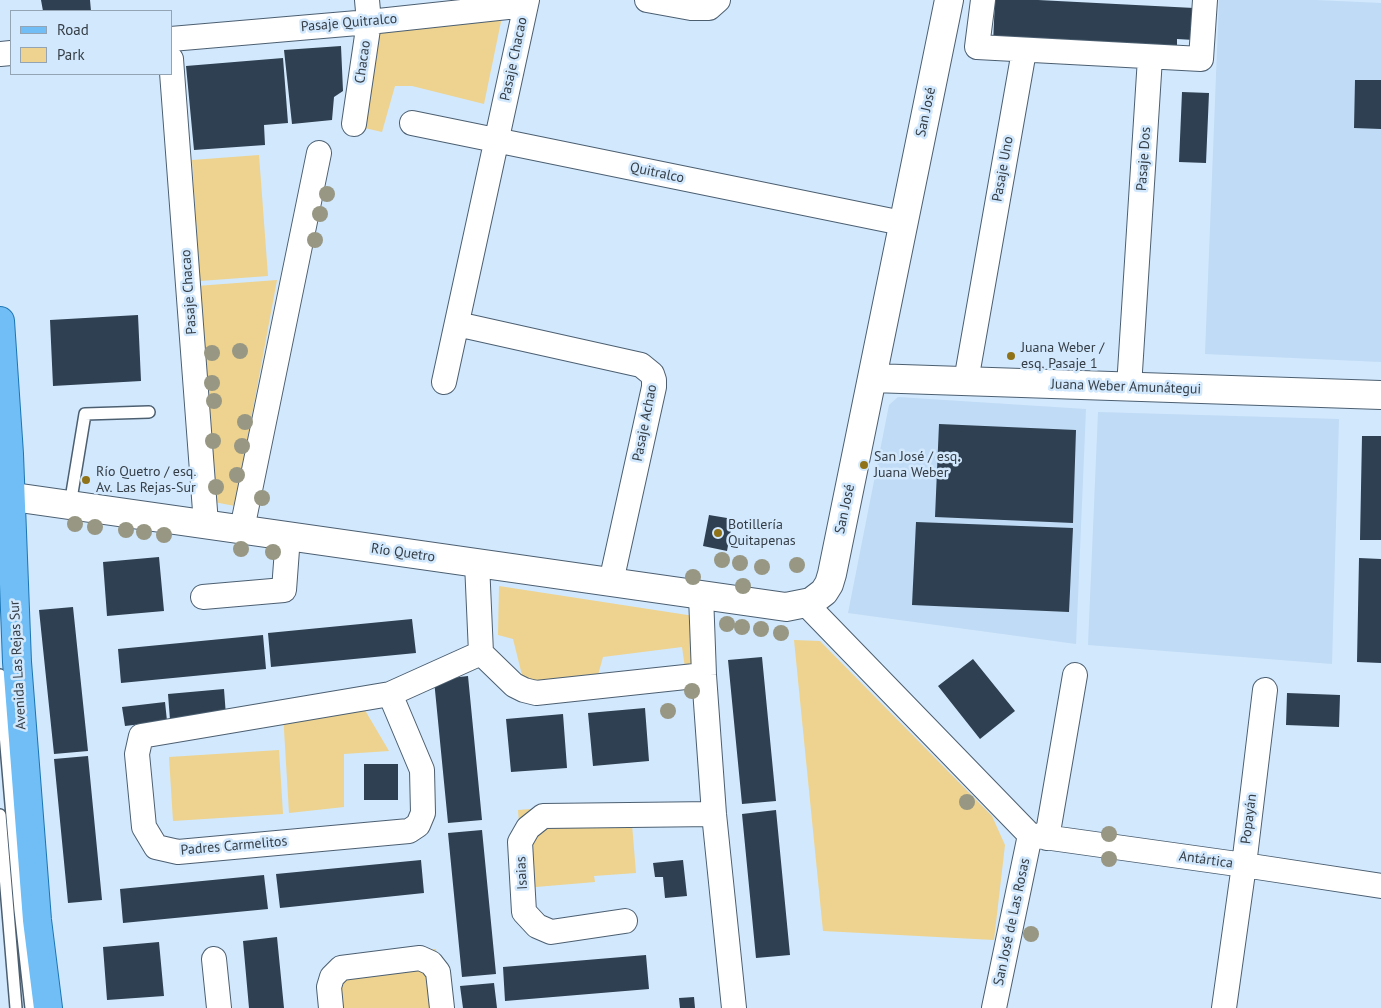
<!DOCTYPE html>
<html>
<head>
<meta charset="utf-8">
<style>
	body { margin:0 }
	#map { position:relative; width:1381px; height:1008px; overflow:hidden; background:#d2e8fd; font-family:"PT Sans",sans-serif }
	canvas { display:block }
	.legend { position:absolute; left:10px; top:10px; width:162px; height:65px; box-sizing:border-box; background:#d2e8fd; border:1px solid #93a4b4; margin:0; padding:6px 9px; list-style:none; font-size:15px; color:#353e46 }
	.legend li { display:flex; align-items:center; gap:10px; height:25px }
	.legend b { width:25px; border:1px solid #93a4b4 }
</style>
</head>
<body>
<div id="map">
<canvas width="1381" height="1008"></canvas>
<ul class="legend">
<li><b style="height:6px;background:#70bef5"></b>Road</li>
<li><b style="height:14px;background:#edd38f"></b>Park</li>
</ul>
</div>
<script>
const ctx = document.querySelector('canvas').getContext('2d');
ctx.lineJoin = 'round';
function paint(path, color) { ctx.fillStyle = color; ctx.fill(path, 'evenodd'); }
const poly = rows => new Path2D(rows.map(r => 'M' + r).join(''));
function strokePath(path, color, width, dash) { ctx.strokeStyle = color; ctx.lineWidth = width; ctx.lineCap = dash ? 'butt' : 'round'; ctx.setLineDash(dash || []); ctx.stroke(path); }
function write(font, color, halo, rows, align = 'center') {
  ctx.font = font + ' "PT Sans",sans-serif'; ctx.lineWidth = 5; ctx.setLineDash([]); ctx.textBaseline = 'middle'; ctx.strokeStyle = halo; ctx.fillStyle = color; for (const [text, x, y, turn = 0] of rows) {
    ctx.save(); ctx.translate(x, y); ctx.rotate((+turn || 0) * Math.PI / 180); ctx.textAlign = isNaN(turn) ? turn : align; if (halo) ctx.strokeText(text, 0, 0); ctx.fillText(text, 0, 0); ctx.restore();
  }
}
paint(poly([
	[1219,0,1316,0,1381,3,1381,362,1205,354],
	[898,397,1086,409,1076,644,848,613,889,405],
	[1098,412,1339,419,1332,664,1088,645]
]), '#c0dbf5');
paint(poly([
	[503,12,484,104,412,86,395,86,382,132,356,126,363,28],
	[259,155,268,276,200,281,192,160],
	[277,280,235,506,198,499,183,287],
	[499,586,694,616,693,664,685,668,682,647,603,657,598,675,531,684,523,679,513,639,498,635],
	[794,640,820,641,992,816,1005,845,994,940,823,931],
	[359,700,389,751,344,754,344,807,289,813,283,713],
	[279,750,283,814,173,821,169,757],
	[594,804,596,827,632,824,636,873,594,876,595,882,524,888,518,810],
	[436,949,440,1008,343,1008,339,959]
]), '#edd38f');
paint(poly([
	[41,0,90,0,91,11,43,11],
	[995,0,1038,0,1194,8,1194,40,1177,39,1177,49,993,43],
	[341,46,343,91,334,97,332,120,292,124,284,50],
	[283,58,288,123,264,125,265,145,194,150,186,66],
	[1355,80,1381,80,1381,129,1354,128],
	[1182,92,1209,93,1206,163,1179,162],
	[138,315,141,381,53,386,50,320],
	[939,424,1076,430,1073,523,935,517],
	[1362,436,1381,436,1381,540,1360,540],
	[709,515,733,519,727,551,703,546],
	[916,522,1073,528,1069,612,912,605],
	[159,557,164,611,107,616,103,562],
	[1359,558,1381,559,1381,663,1357,662],
	[73,607,88,751,54,754,39,610],
	[412,619,416,653,271,667,268,633],
	[263,635,266,669,121,683,118,649],
	[762,657,776,801,742,804,728,660],
	[973,659,1015,711,980,739,938,686],
	[468,676,482,820,448,823,434,680],
	[224,689,226,716,170,720,168,694],
	[1287,693,1340,695,1339,727,1286,725],
	[165,702,167,721,125,726,122,707],
	[645,708,649,761,593,766,588,713],
	[563,714,567,768,511,772,506,719],
	[88,756,102,900,68,903,54,759],
	[364,764,398,764,398,800,364,800],
	[776,810,790,955,756,958,742,814],
	[482,830,496,974,462,977,448,833],
	[421,860,424,893,280,908,276,874],
	[683,860,687,896,665,898,663,877,655,877,653,863],
	[264,875,268,909,123,923,120,889],
	[277,937,284,1008,249,1008,243,941],
	[159,942,164,996,107,1000,103,947],
	[646,955,649,989,505,1001,503,967],
	[494,983,497,1008,463,1008,460,986],
	[694,997,695,1008,680,1008,679,998]
]), '#2e4051');
const lane = poly([
	[70,505,85,414,149,412],
	[0,675,20,910,31,1008],
	[0,815,16,1008]
]);
const street = poly([
	[647,0,691,8,709,8,718,0],
	[983,0,977,47,1201,59,1205,0],
	[171,39,369,22,526,5],
	[0,54,11,53],
	[171,59,206,524],
	[412,123,902,223],
	[354,124,369,22,367,0],
	[457,324,641,365,652,374,654,380,654,387,611,582],
	[966,381,1024,51],
	[444,382,527,0],
	[1129,387,1150,58],
	[242,529,319,153],
	[701,595,704,675,714,814,734,1008],
	[203,597,284,590,288,536],
	[806,604,1030,835],
	[481,653,514,685,524,690,536,693,704,675],
	[390,694,422,770,423,813,418,825,409,831,178,852,156,847,144,827,137,754,141,736,390,694,481,653,477,563],
	[1030,835,1244,865,1381,886],
	[1047,838,1075,675],
	[625,921,551,932,537,926,524,912,520,842,528,828,543,816,714,814],
	[214,959,219,1008],
	[331,1008,329,987,332,977,341,968,420,958,431,963,438,972,442,1008],
	[994,1008,1030,835],
	[1224,1008,1244,865,1265,690]
]);
const secondary = poly([
	[872,378,1381,395],
	[0,495,786,607,811,602,824,592,829,584,832,574,949,0]
]);
const primary = poly([
	[0,321,9,454,17,662,37,920,48,1008]
]);
strokePath(lane, '#4c5f71', 14);
strokePath(street, '#4c5f71', 26);
strokePath(secondary, '#4c5f71', 30);
strokePath(primary, '#1d75b3', 30);
strokePath(lane, '#fff', 11);
strokePath(street, '#fff', 24);
strokePath(secondary, '#fff', 28);
strokePath(primary, '#70bef5', 28);
ctx.fillStyle = '#979783';
for (const [x, y] of [
	[327,194],
	[320,214],
	[315,240],
	[240,351],
	[212,353],
	[212,383],
	[214,401],
	[245,422],
	[213,441],
	[242,446],
	[237,475],
	[216,487],
	[262,498],
	[75,524],
	[95,527],
	[126,530],
	[144,532],
	[164,535],
	[241,549],
	[273,552],
	[722,560],
	[740,563],
	[797,565],
	[762,567],
	[693,577],
	[743,586],
	[727,624],
	[742,627],
	[761,629],
	[781,633],
	[692,691],
	[668,711],
	[967,802],
	[1109,834],
	[1109,859],
	[1031,934]
]) { ctx.beginPath(); ctx.arc(x, y, 8, 0, 2 * Math.PI); ctx.fill(); }
for (const [x, y, r, color] of [
	[1011,356,5,"#907318"],
	[864,465,5,"#907318"],
	[86,480,5,"#907318"],
	[718,533,5,"#907318"]
]) { const dot = new Path2D(); dot.arc(x, y, r, 0, 2 * Math.PI); ctx.fillStyle = color; ctx.fill(dot); strokePath(dot, '#d2e8fd', 2); }
write('14px', '#353e46', '#d2e8fd', [
	["Pasaje Quitralco",349,23,-5],
	["Pasaje Chacao",514,59,-78],
	["Chacao",363,62,-82],
	["San José",926,112,-78],
	["Pasaje Dos",1144,159,-86],
	["Pasaje Uno",1003,169,-80],
	["Quitralco",657,173,12],
	["Pasaje Chacao",189,292,-94],
	["Juana Weber Amunátegui",1126,387,2],
	["Pasaje Achao",645,423,-79],
	["San José",845,509,-78],
	["Río Quetro",403,553,8],
	["Avenida Las Rejas Sur",18,665,-93],
	["Popayán",1249,819,-83],
	["Padres Carmelitos",234,846,-5],
	["Antártica",1206,860,8],
	["Isaias",522,873,-93],
	["San José de Las Rosas",1012,922,-78]
]);
write('14px', '#353e46', '#d2e8fd', [
	["Juana Weber /",1021,348],
	["esq. Pasaje 1",1021,364],
	["San José / esq.",874,457],
	["Juana Weber",874,473],
	["Río Quetro / esq.",96,472],
	["Av. Las Rejas-Sur",96,488],
	["Botillería",728,525],
	["Quitapenas",728,541]
], 'left');
</script>
</body>
</html>
